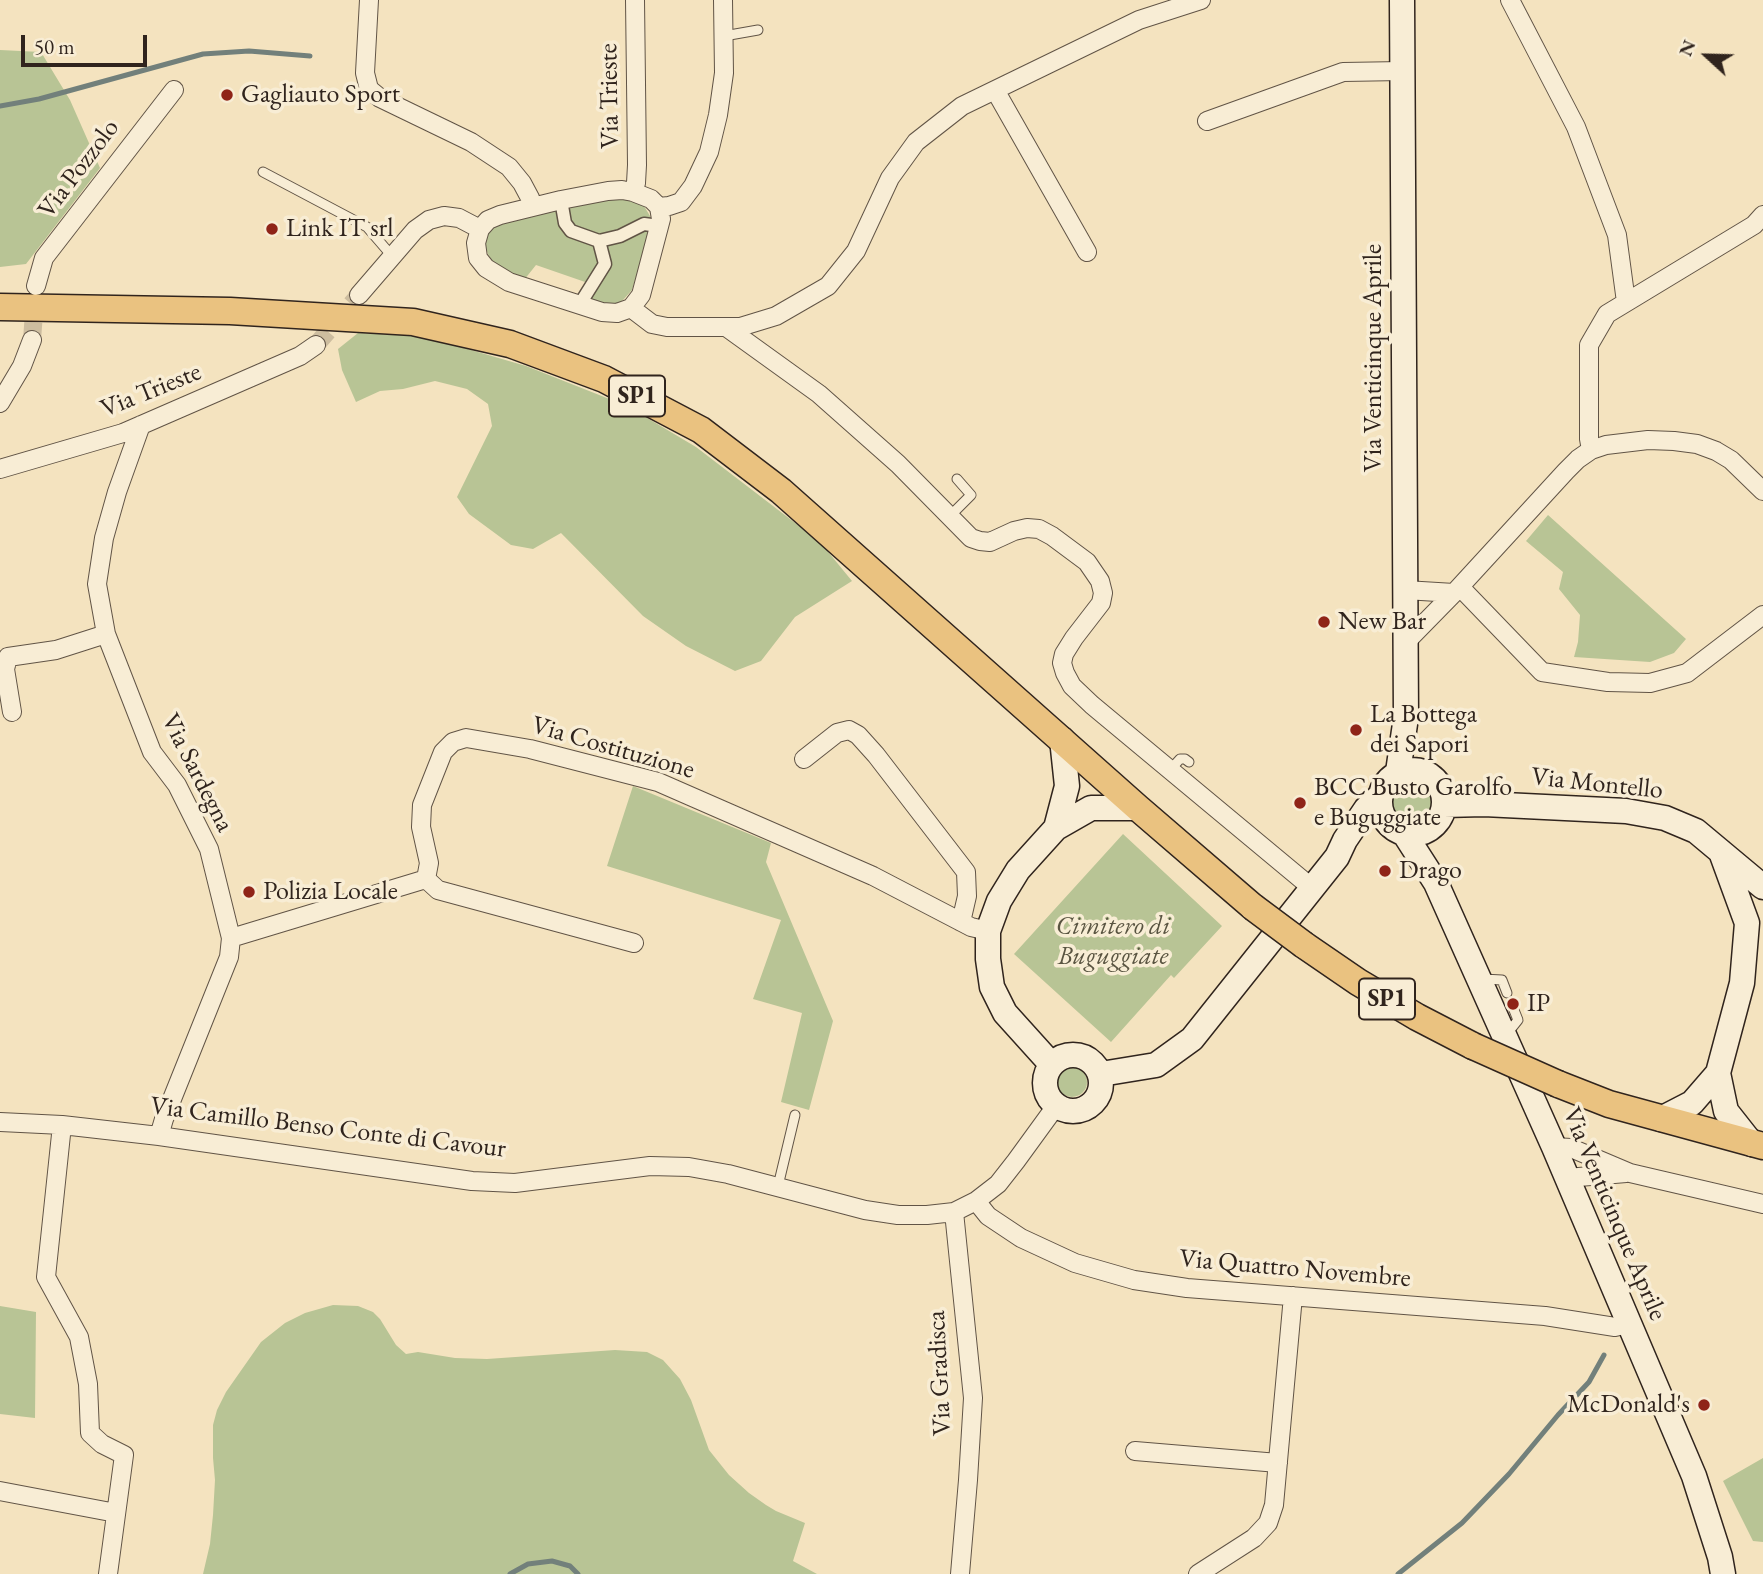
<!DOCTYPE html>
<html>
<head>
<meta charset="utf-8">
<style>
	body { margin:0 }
	#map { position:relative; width:1763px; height:1574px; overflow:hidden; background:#f4e3bf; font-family:"EB Garamond",serif }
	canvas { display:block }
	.north { position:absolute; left:1672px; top:21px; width:70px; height:70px; -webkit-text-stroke:5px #f8edd5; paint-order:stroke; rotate:292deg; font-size:19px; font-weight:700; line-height:28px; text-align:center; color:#30241d }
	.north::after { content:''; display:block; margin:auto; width:24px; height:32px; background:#30241d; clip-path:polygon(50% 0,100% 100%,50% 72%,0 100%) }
	.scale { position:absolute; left:21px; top:35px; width:126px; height:32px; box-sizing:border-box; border:4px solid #30241d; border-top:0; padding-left:9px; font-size:21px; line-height:24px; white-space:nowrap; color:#30241d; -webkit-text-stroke:5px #f8edd5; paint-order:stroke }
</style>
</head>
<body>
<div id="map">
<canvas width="1763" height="1574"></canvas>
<div class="north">N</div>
<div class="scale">50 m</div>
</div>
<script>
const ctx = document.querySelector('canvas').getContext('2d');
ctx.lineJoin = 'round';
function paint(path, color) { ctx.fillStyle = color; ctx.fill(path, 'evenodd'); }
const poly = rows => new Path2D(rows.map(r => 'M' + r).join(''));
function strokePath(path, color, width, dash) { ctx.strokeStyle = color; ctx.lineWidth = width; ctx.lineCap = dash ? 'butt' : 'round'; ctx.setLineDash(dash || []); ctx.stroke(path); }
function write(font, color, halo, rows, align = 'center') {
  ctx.font = font + ' "EB Garamond",serif'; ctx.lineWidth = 7; ctx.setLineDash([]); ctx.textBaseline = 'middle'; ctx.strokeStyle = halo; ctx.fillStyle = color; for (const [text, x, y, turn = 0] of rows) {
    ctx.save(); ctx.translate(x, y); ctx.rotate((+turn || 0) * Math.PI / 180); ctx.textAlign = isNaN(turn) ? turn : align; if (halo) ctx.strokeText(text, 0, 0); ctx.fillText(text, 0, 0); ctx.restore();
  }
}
paint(poly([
	[0,50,41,52,70,100,100,168,26,264,0,267],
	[619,198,638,201,644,206,653,221,632,290,623,300,615,305,603,306,579,298,588,283,536,265,524,280,512,276,493,263,488,254,485,246,488,234,494,225,502,220],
	[358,333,423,336,526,366,627,406,696,447,820,542,852,581,795,617,761,661,735,671,686,646,643,616,561,533,533,549,511,545,469,514,457,497,492,426,488,404,467,389,435,381,403,389,380,391,356,402,342,370,338,349],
	[1548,515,1686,639,1674,653,1650,662,1574,657,1578,642,1580,615,1559,589,1563,572,1526,541],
	'1392 801a20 20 0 1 1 40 0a20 20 0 1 1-40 0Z',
	[633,786,771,843,766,862,833,1021,809,1110,781,1102,802,1013,753,999,781,920,607,866],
	[1123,834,1222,926,1174,978,1171,975,1111,1042,1014,954],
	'1057 1082a15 15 0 1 1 30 0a15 15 0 1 1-30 0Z',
	[333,1305,358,1306,373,1312,380,1319,396,1345,406,1354,418,1352,455,1358,487,1359,615,1350,647,1352,663,1360,680,1379,691,1400,709,1450,729,1475,749,1493,766,1505,776,1511,805,1523,793,1561,817,1574,203,1574,210,1544,213,1515,215,1480,213,1458,213,1425,217,1410,226,1392,261,1342,285,1323,305,1313],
	[0,1306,36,1312,35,1418,0,1414],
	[1763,1458,1763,1542,1753,1541,1723,1481]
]), '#b8c495');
strokePath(poly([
	[0,106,39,99,203,54,249,51,310,56],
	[510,1574,528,1564,552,1561,570,1566,578,1574],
	[1398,1574,1462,1523,1509,1474,1558,1415,1589,1382,1604,1355]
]), '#72807b', 5);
strokePath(poly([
	[32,340,35,299],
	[316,345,359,295]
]), '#cdbd9f', 18, [18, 9]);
const service = poly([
	[724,36,758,30],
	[263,172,367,227,392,256],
	[951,515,971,495,957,479],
	[1170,770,1180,759,1185,759,1189,762],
	[1483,979,1502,980,1507,993],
	[1506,1035,1518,1020,1514,1010],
	[778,1186,795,1115]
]);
const pedestrian = poly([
	[561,200,565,223,571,231,599,241,620,236,644,224,659,226],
	[580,304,605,264,599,241]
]);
const minor = poly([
	[369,0,365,73,369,89,380,98,471,142,509,167,522,183,530,198,532,206],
	[1510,0,1576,127,1617,235,1626,302],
	[995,90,1087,252],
	[1207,121,1343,72,1402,71],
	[622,190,633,192,651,199,659,207,661,219,641,295,631,308,617,313,602,312,509,282,486,268,478,258,476,243,480,229,488,220,500,215,561,200,608,191,622,190],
	[633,192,636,183,637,165,635,0],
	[659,207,669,206,681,202,693,186,709,152,718,115,724,73,723,0],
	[36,286,44,258,174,90],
	[359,295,415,230,429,220,444,216,459,218,480,229],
	[631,308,652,324,667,327,740,327,776,316,828,286,856,251,890,178,916,142,962,106,1139,20,1201,0],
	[726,327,819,394,898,464,971,538,980,541,990,542,1014,531,1027,528,1039,529,1052,536,1087,562,1100,581,1103,593,1101,603,1074,638,1064,654,1062,663,1065,673,1072,686,1092,705,1312,888],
	[0,403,22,366,32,340],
	[1591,450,1589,439,1589,345,1607,314,1754,225,1763,215],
	[0,469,123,433,300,356,316,345],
	[1460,587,1542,672,1608,682,1650,683,1687,673,1763,615],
	[1405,590,1454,593,1405,643],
	[1454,593,1566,471,1578,459,1591,450,1606,445,1648,440,1674,441,1697,444,1716,451,1731,460,1763,491],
	[106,634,97,584,104,538,117,492,141,425],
	[12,712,5,669,8,657,56,650,106,634,152,752,177,785,209,849,231,938,229,957,164,1119,159,1136],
	[804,759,837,733,849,730,858,735,876,755,966,872,967,896,961,922],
	[426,879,429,863,421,827,422,805,443,752,453,742,466,738,530,749,658,782,873,876,971,927,988,931],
	[231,938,426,879,438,890,634,943],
	[0,1122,62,1125,159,1136,472,1181,515,1183,650,1166,689,1167,728,1174,865,1210,898,1215,927,1215,954,1212,976,1201,998,1184,1016,1161,1056,1106],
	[62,1125,46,1277,79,1337,88,1384,90,1433,102,1444,124,1455,108,1574],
	[1554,1147,1571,1148,1630,1173,1763,1204],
	[1567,1178,1626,1173],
	[976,1201,988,1216,1021,1238,1075,1263,1134,1280,1187,1288,1545,1316,1615,1327,1629,1324],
	[954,1212,973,1398,968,1480,960,1574],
	[1135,1451,1278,1463],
	[0,1491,116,1513],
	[1198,1574,1254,1538,1268,1523,1274,1505,1293,1296]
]);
const secondary = poly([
	'1380 802a32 32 0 1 1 64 0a32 32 0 1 1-64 0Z',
	[1398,772,1406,717,1402,0],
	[1444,805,1484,804,1626,811,1665,818,1696,831,1763,887],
	[1056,828,1067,786,1062,739],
	[1404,833,1436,883,1554,1147,1694,1476,1720,1557,1723,1574],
	'1045 1083a28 28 0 1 1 56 0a28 28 0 1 1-56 0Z',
	[1051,1064,1005,1013,992,987,988,959,988,931,999,901,1018,870,1056,828,1091,808,1138,808],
	[1718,1073,1726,1111,1752,1144],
	[1101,1074,1156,1065,1192,1039,1337,857,1345,840,1366,809,1380,796],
	[1661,1119,1692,1103,1718,1073,1742,983,1747,923,1721,852]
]);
const primary = poly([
	[0,307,230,311,413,322,510,344,604,379,701,430,781,491,1138,808,1253,907],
	[1304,945,1358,982,1417,1017,1473,1046],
	[1558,1084,1609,1104,1763,1146]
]);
strokePath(service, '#615446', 11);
strokePath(pedestrian, '#615446', 15);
strokePath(minor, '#615446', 20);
strokePath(secondary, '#30241d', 27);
strokePath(primary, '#30241d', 29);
strokePath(service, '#f8edd5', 9);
strokePath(pedestrian, '#f8edd5', 12);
strokePath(minor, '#f8edd5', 18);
strokePath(secondary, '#f8edd5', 24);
strokePath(primary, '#eac280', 26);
const primaryBridge = poly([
	[1253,907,1304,945],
	[1473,1046,1558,1084]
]);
strokePath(primaryBridge, '#30241d', 29, []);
strokePath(primaryBridge, '#eac280', 26);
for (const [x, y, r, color] of [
	[227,95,7,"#8f2418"],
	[272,229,7,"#8f2418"],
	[1324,622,7,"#8f2418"],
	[1356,730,7,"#8f2418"],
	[1300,803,7,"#8f2418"],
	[1385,871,7,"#8f2418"],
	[249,892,7,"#8f2418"],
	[1513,1004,7,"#8f2418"],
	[1704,1405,7,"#8f2418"]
]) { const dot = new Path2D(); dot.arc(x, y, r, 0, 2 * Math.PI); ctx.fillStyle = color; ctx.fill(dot); strokePath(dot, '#f8edd5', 2.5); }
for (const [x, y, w] of [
	[637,396,56],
	[1387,999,56]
]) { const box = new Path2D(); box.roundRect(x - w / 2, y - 20.5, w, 41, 5); ctx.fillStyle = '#f8edd5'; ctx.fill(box); strokePath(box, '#30241d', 2); }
write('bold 24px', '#30241d', null, [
	["SP1",637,396],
	["SP1",1387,999]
]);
write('26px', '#30241d', '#f8edd5', [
	["Gagliauto Sport",241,95],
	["Link IT srl",286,229],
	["New Bar",1338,622],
	["La Bottega",1370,715],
	["dei Sapori",1370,745],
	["BCC Busto Garolfo",1314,788],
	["e Buguggiate",1314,818],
	["Drago",1399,871],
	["Polizia Locale",263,892],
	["IP",1527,1004],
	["McDonald's",1690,1405,"right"]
], 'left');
write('26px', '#30241d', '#f8edd5', [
	["Via Trieste",610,96,-91],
	["Via Pozzolo",79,169,-53],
	["Via Venticinque Aprile",1374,358,-90],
	["Via Trieste",151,391,-22],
	["Via Costituzione",613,748,16],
	["Via Sardegna",197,773,63],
	["Via Montello",1597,784,6],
	["Via Camillo Benso Conte di Cavour",328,1128,7],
	["Via Venticinque Aprile",1614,1214,67],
	["Via Quattro Novembre",1295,1269,5],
	["Via Gradisca",940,1373,-93]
]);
write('italic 26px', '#595441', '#f8edd5', [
	["Cimitero di",1113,927],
	["Buguggiate",1113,957]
]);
</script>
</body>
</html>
